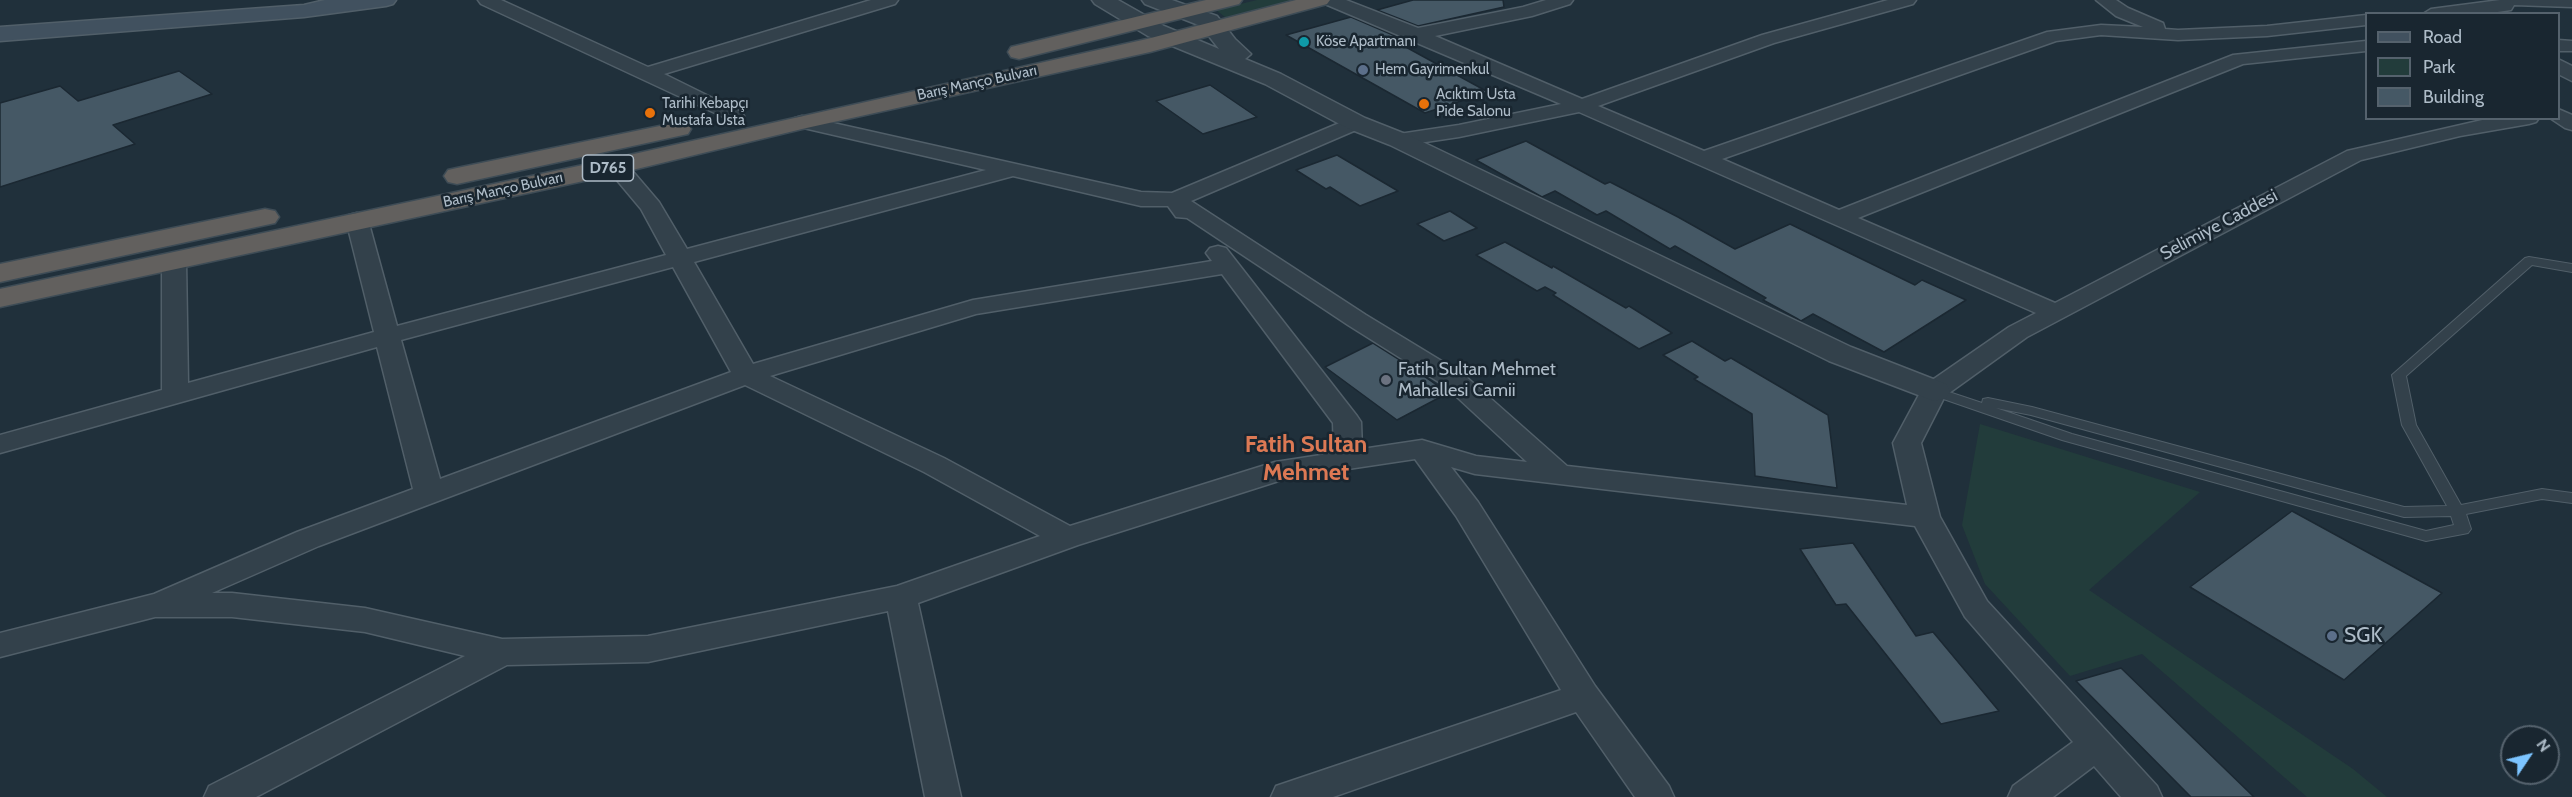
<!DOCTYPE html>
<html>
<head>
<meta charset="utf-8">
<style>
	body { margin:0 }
	#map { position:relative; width:2572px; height:797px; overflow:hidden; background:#20303b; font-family:Cabin,sans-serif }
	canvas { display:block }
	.legend { position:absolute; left:2365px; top:12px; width:195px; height:108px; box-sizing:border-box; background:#192630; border:2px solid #55626d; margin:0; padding:8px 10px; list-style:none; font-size:18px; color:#aebcc8 }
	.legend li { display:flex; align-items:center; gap:12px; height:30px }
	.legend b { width:30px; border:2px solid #55626d }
	.north { position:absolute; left:2500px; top:725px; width:60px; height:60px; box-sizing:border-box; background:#192630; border:2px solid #55626d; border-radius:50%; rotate:55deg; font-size:16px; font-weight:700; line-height:24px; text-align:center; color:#aebcc8 }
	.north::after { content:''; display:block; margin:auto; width:21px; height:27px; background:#7cc4ff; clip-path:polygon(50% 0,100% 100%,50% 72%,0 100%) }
</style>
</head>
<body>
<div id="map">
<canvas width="2572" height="797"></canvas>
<ul class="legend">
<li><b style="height:8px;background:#41515f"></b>Road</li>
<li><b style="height:16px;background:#223c3b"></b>Park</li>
<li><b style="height:16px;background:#455865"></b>Building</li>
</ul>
<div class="north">N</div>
</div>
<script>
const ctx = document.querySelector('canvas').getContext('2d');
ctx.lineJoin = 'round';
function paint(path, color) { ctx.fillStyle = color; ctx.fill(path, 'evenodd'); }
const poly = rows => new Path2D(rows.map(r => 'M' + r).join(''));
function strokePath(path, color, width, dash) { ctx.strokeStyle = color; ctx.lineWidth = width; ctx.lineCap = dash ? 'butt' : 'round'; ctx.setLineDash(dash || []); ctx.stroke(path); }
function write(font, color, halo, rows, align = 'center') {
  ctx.font = font + ' Cabin,sans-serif'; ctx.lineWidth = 5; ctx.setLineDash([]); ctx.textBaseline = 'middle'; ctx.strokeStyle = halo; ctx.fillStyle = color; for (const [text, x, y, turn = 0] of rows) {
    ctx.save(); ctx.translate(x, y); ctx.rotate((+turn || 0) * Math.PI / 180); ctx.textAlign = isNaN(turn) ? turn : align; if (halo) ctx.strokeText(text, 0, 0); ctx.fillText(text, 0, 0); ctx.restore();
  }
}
paint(poly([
	[1257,0,1300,0,1229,20,1216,10],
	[1980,424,2200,492,2089,590,2353,769,2387,797,2307,797,2142,654,2070,676,1985,584,1962,525]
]), '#223c3b');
const building = poly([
	[1413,0,1503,0,1504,7,1418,26,1377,10,1413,0],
	[1351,17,1400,38,1393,40,1488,92,1425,113,1286,35,1351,17],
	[179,71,212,94,113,125,135,144,0,187,0,103,60,86,78,101,179,71],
	[1210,85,1257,117,1203,134,1156,101,1210,85],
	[1526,141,1605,184,1610,182,1678,217,1735,249,1790,224,1915,285,1922,280,1966,300,1884,352,1813,314,1801,321,1796,318,1763,300,1766,298,1675,246,1670,249,1606,211,1597,215,1555,191,1542,197,1476,160,1526,141],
	[1337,155,1398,191,1360,206,1330,187,1326,189,1296,170,1337,155],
	[1450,211,1477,228,1444,241,1417,224,1450,211],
	[1505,242,1552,268,1553,266,1626,308,1629,306,1672,333,1639,349,1553,295,1556,293,1545,287,1537,291,1476,255,1505,242],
	[1692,341,1725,361,1731,358,1828,415,1837,488,1755,476,1752,414,1694,379,1698,377,1663,355,1692,341],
	[1373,343,1411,367,1448,393,1397,420,1325,367,1373,343],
	[2292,511,2442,593,2344,680,2190,587,2292,511],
	[1853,543,1916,636,1933,632,1999,711,1941,724,1846,604,1836,605,1800,549,1853,543],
	[2121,668,2254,797,2191,797,2076,681,2121,668]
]);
paint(building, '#455865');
strokePath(building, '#1b2832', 1.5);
const service = poly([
	[2529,257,2572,264,2572,272,2532,265,2406,376,2416,425,2461,505,2542,489,2572,493,2572,503,2542,499,2466,514,2471,529,2468,533,2463,534,2426,541,2062,440,1929,394,1927,391,1934,387,1982,403,1983,399,1988,398,2032,407,2404,507,2447,506,2402,425,2392,375,2525,258,2529,257],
	[1996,408,2031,415,2404,517,2451,516,2454,525,2426,531,2072,434,1996,408]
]);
const minor = poly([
	[478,0,501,0,648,67,871,0,898,0,895,4,664,74,741,112,744,116,741,120,734,122,481,4,478,0],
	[1322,0,1346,0,1418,28,1523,7,1546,0,1573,0,1570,4,1532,16,1435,36,1582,99,1762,35,1888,0,1916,0,1913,4,1774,43,1598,106,1704,151,2047,32,2101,25,2143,27,2116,16,2096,0,2116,0,2128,8,2163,23,2165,29,2178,30,2267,26,2366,15,2366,25,2267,36,2178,40,2101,35,2056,41,1722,159,1839,210,2233,55,2366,41,2366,51,2243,64,1858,218,2055,303,2347,151,2491,118,2539,118,2536,122,2529,124,2460,136,2361,160,2027,337,1945,396,1921,443,1940,517,1987,601,2157,786,2162,797,2121,797,2094,766,2053,797,2008,797,2013,786,2073,742,1965,617,1915,526,1475,474,1451,467,1478,502,1595,686,1669,786,1674,797,1635,797,1576,712,1333,797,1271,797,1276,786,1561,690,1456,516,1415,459,1288,478,1078,545,918,603,961,797,925,797,888,611,648,662,507,665,256,797,204,797,209,786,465,656,365,632,232,617,155,617,0,657,0,633,154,594,297,532,413,489,377,347,0,453,0,435,162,390,162,260,166,255,174,253,182,255,186,260,188,383,374,332,346,220,349,215,357,213,365,215,368,220,397,326,666,255,641,209,605,166,608,161,616,160,624,161,659,202,687,249,986,170,795,126,792,122,795,118,802,116,1141,192,1172,193,1349,119,1363,119,1366,123,1363,127,1191,201,1366,315,1463,374,1567,466,1907,505,1893,443,1921,391,1925,385,2009,327,2036,313,1579,112,1459,137,1399,146,1392,144,1389,140,1392,136,1399,134,1459,125,1561,104,1325,4,1322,0],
	[1013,176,1141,206,1168,206,1176,217,1187,218,1348,325,1445,386,1527,462,1476,456,1422,440,1362,449,1361,422,1357,416,1226,248,1218,246,1210,248,1206,253,1212,261,973,300,753,364,694,262,1013,176],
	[673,267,731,372,440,479,401,340,673,267],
	[1222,274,1333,423,1334,453,1275,462,1070,526,944,458,770,376,976,314,1222,274],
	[745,385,924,472,1040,536,897,586,648,636,502,639,365,608,232,593,212,593,319,546,745,385],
	[2500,0,2572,0,2572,7,2514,5,2511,10,2484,14,2423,14,2431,9,2500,0],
	[2558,40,2572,41,2572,51,2558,51,2558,40],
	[2558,59,2572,66,2572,81,2558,74,2558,59],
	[2558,109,2572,115,2572,130,2565,128,2550,118,2558,118,2558,109]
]);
const tertiary = poly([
	[1092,0,1118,0,1164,26,1219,49,1201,26,1145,4,1142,0,1172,0,1217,16,1235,39,1251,54,1245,59,1281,74,1365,118,1408,135,1851,347,1946,384,1950,391,1946,398,1934,401,1829,361,1390,145,1347,128,1265,84,1148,36,1095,4,1092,0]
]);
const secondary = poly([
	[325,0,396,0,393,4,386,6,304,17,0,41,0,27,304,5,325,0]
]);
const trunk = poly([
	[1206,0,1242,0,1239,4,1019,59,1011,57,1008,52,1011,47,1206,0],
	[1296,0,1330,0,1327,4,1150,52,802,129,616,174,0,307,0,289,616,158,1147,39,1296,0],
	[679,122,688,124,691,129,688,134,457,184,448,182,444,176,448,170,457,168,679,122],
	[265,209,275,211,279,217,275,223,0,282,0,264,265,209]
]);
strokePath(service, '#515f69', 2);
strokePath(minor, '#515f69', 3);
strokePath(tertiary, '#515f69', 3);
strokePath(secondary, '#515f69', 3);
strokePath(trunk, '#3e4c56', 3);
paint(service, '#33414b');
paint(minor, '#33414b');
paint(tertiary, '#33414b');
paint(secondary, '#41515f');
paint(trunk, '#62605e');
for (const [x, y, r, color] of [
	[1304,42,6,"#0f9aa8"],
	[1363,70,6,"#5c6f8a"],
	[1424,104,6,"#e8710a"],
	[650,113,6,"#e8710a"],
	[1386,380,6,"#6b7280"],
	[2332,636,6,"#5c6f8a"]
]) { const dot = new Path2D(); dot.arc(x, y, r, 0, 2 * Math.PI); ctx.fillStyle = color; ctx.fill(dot); strokePath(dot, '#192630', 2); }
write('15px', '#aebcc8', '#192630', [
	["Köse Apartmanı",1316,42],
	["Hem Gayrimenkul",1375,70],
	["Acıktım Usta",1436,95],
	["Pide Salonu",1436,112],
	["Tarihi Kebapçı",662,104],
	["Mustafa Usta",662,121]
], 'left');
write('15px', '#aebcc8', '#192630', [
	["Barış Manço Bulvarı",977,83,-12],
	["Barış Manço Bulvarı",503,190,-12]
]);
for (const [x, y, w] of [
	[608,168,51]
]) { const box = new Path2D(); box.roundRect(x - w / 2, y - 13, w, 26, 4.5); ctx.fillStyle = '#192630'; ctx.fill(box); strokePath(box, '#aebcc8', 1.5); }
write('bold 16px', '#aebcc8', null, [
	["D765",608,168]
]);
write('18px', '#aebcc8', '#192630', [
	["Selimiye Caddesi",2219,225,-28]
]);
write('18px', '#aebcc8', '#192630', [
	["Fatih Sultan Mehmet",1398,370],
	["Mahallesi Camii",1398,391]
], 'left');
write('21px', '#aebcc8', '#192630', [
	["SGK",2344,636]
], 'left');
write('bold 24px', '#dc7954', '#192630', [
	["Fatih Sultan",1306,445],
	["Mehmet",1306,473]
]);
</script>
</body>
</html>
